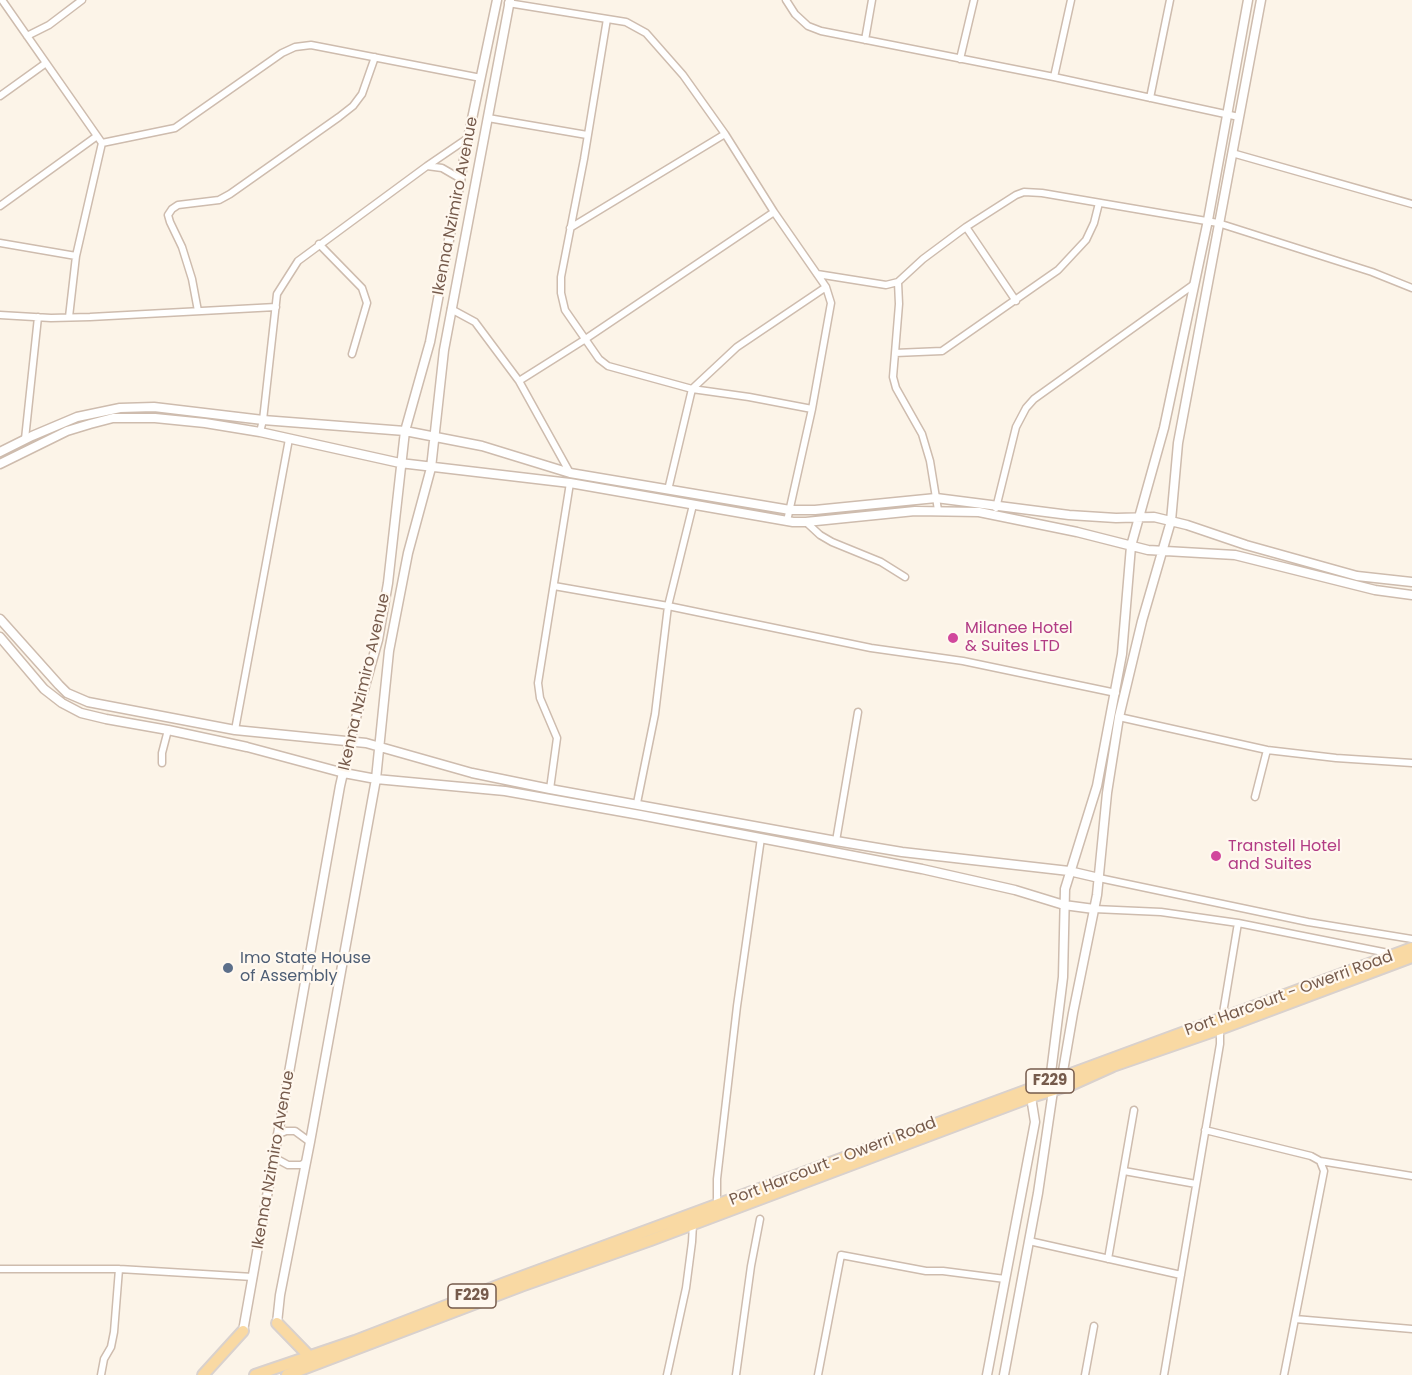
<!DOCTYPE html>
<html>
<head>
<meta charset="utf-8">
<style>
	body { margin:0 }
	canvas { display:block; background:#fcf4e8 }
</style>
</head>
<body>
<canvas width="1412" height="1375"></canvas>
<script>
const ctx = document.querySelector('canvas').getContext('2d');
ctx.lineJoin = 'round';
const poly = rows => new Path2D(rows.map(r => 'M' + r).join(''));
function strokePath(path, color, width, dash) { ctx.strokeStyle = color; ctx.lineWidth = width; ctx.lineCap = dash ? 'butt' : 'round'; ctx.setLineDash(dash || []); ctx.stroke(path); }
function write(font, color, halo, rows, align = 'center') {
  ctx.font = font + ' Poppins,sans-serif'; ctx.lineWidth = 4.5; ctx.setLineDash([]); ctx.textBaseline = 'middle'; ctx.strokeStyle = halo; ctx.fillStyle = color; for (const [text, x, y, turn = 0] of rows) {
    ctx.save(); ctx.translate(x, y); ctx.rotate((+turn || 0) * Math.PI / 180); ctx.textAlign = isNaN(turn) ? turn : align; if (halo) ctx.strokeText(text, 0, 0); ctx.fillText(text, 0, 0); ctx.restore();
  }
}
const minor = poly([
	[2,0,102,143,175,128,282,53,295,47,311,45,481,78],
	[786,0,795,14,808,26,821,31,1054,77,1239,117],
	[508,3,626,22,646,33,683,75,725,134,774,212,826,287,831,303,812,409,787,521],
	[607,19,584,159,561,277,561,293,565,310,599,359,608,366,692,389,749,397,812,409],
	[27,36,49,25,82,0],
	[865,40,872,0],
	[960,59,974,0],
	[1054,77,1071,0],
	[0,96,46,63],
	[1150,98,1170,0],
	[488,118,587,135],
	[1232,153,1412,204],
	[427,166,442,168,461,179],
	[0,206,97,136],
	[966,227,1016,301],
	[570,228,725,134],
	[0,243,76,256],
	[319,244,362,288,367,303,352,354],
	[817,274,886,285,898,282,923,259,966,227,1016,195,1024,192,1042,193,1218,223,1372,272,1412,288],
	[898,282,899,304,895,353,942,351,1058,270,1086,240,1094,223,1099,203],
	[451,309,475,322,519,381,570,473],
	[198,311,192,279,182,247,170,222,168,215,172,209,178,205,219,200,230,194,339,117,353,106,362,94,375,57],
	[0,315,51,318,90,317,276,307],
	[69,317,76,256,102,143],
	[895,353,893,377,896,388,922,434,930,461,938,510],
	[519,381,584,340,774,212],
	[260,432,263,420,277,294,298,261,427,166,468,138],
	[25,439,38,317],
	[668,490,692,389,737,347,826,287],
	[996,508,1016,427,1026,408,1034,399,1193,285],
	[806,522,820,535,832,542,881,562,905,577],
	[554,586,668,606,871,648,963,661,1116,693],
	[1119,717,1267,750,1336,758,1412,763],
	[235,730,289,439],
	[162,763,162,753,168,730],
	[550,789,557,738,540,698,538,683,570,483],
	[1255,797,1267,750],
	[637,803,655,714,668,606,693,505],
	[836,841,858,712],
	[1099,878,1308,922,1412,939],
	[1094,909,1161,912,1238,923,1393,954],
	[1222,1019,1238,923],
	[1205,1130,1311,1156,1320,1161,1324,1171,1284,1375],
	[279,1134,286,1131,295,1131,310,1142],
	[275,1158,288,1165,301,1165,306,1162],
	[1320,1161,1412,1176],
	[1124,1171,1196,1184],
	[717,1205,717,1179,737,1006,761,838],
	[1029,1241,1181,1275],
	[1108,1259,1134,1110],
	[0,1269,119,1269,253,1277],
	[1295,1319,1412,1329],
	[101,1375,104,1359,111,1347,114,1332,119,1269],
	[667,1375,686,1288,692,1242,693,1224],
	[736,1375,751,1266,760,1219],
	[818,1375,841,1255,926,1271,943,1271,1005,1279],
	[1085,1375,1094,1326],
	[1164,1375,1220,1044,1220,1029]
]);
const tertiary = poly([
	[0,452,32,436,77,417,120,408,154,407,263,420,405,431,482,446,570,473,790,510,815,510,936,498,1069,515,1116,518,1154,517,1187,525,1246,545,1357,576,1412,582],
	[0,464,67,431,90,424,113,418,155,418,205,423,260,432,400,463,570,483,793,522,806,522,915,511,979,512,1077,532,1148,550,1235,555,1375,590,1412,595],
	[0,619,59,685,67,693,88,702,235,730,366,743,472,773,550,789,836,841,902,852,1069,871,1099,878],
	[0,637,44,689,62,703,81,713,106,719,168,730,247,747,344,773,376,779,505,791,640,815,922,869,1015,890,1064,905,1094,909],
	[1062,1077,1073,1013,1097,895,1107,793,1119,717,1142,621,1171,521,1178,443,1261,0],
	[1050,1081,1063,977,1065,889,1097,786,1122,654,1131,546,1164,428,1208,220,1248,0],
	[277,1323,280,1295,310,1142,376,779,389,651,408,553,431,468,444,350,510,0],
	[243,1331,340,786,354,725,378,640,388,583,405,431,430,342,468,138,497,0],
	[987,1375,1035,1122,1031,1097],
	[1004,1375,1038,1193,1053,1091]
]);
const primary = poly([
	[277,1323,310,1357],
	[203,1375,243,1331],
	[255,1375,355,1341,505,1283,1412,948],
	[287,1375,521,1286,651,1240,1031,1097,1073,1084,1113,1066,1220,1029,1412,957]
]);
strokePath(minor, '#cebcae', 9);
strokePath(tertiary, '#cebcae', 11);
strokePath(primary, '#d9d1cd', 14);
strokePath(minor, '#fff', 6);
strokePath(tertiary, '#fff', 8);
strokePath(primary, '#f9d9a3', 10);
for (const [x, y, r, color] of [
	[953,638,6,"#d1479c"],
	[1216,856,6,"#d1479c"],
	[228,968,6,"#5c6f8a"]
]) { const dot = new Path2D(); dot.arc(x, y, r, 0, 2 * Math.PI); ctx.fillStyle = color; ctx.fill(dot); strokePath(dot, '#fff8ef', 2); }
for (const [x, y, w] of [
	[1050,1081,48],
	[472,1296,48]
]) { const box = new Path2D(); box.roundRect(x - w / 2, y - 12, w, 24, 4.5); ctx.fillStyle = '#fff8ef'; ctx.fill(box); strokePath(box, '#765b4c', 1.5); }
write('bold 15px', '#765b4c', null, [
	["F229",1050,1081],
	["F229",472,1296]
]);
write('16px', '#765b4c', '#fff8ef', [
	["Ikenna Nzimiro Avenue",456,206,-79],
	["Ikenna Nzimiro Avenue",365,682,-77],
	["Port Harcourt - Owerri Road",1289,994,-20],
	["Ikenna Nzimiro Avenue",274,1160,-80],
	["Port Harcourt - Owerri Road",833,1162,-21]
]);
write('16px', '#b23c85', '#fff8ef', [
	["Milanee Hotel",965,629],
	["& Suites LTD",965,647],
	["Transtell Hotel",1228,847],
	["and Suites",1228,865]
], 'left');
write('16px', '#4e5e75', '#fff8ef', [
	["Imo State House",240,959],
	["of Assembly",240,977]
], 'left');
</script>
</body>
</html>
